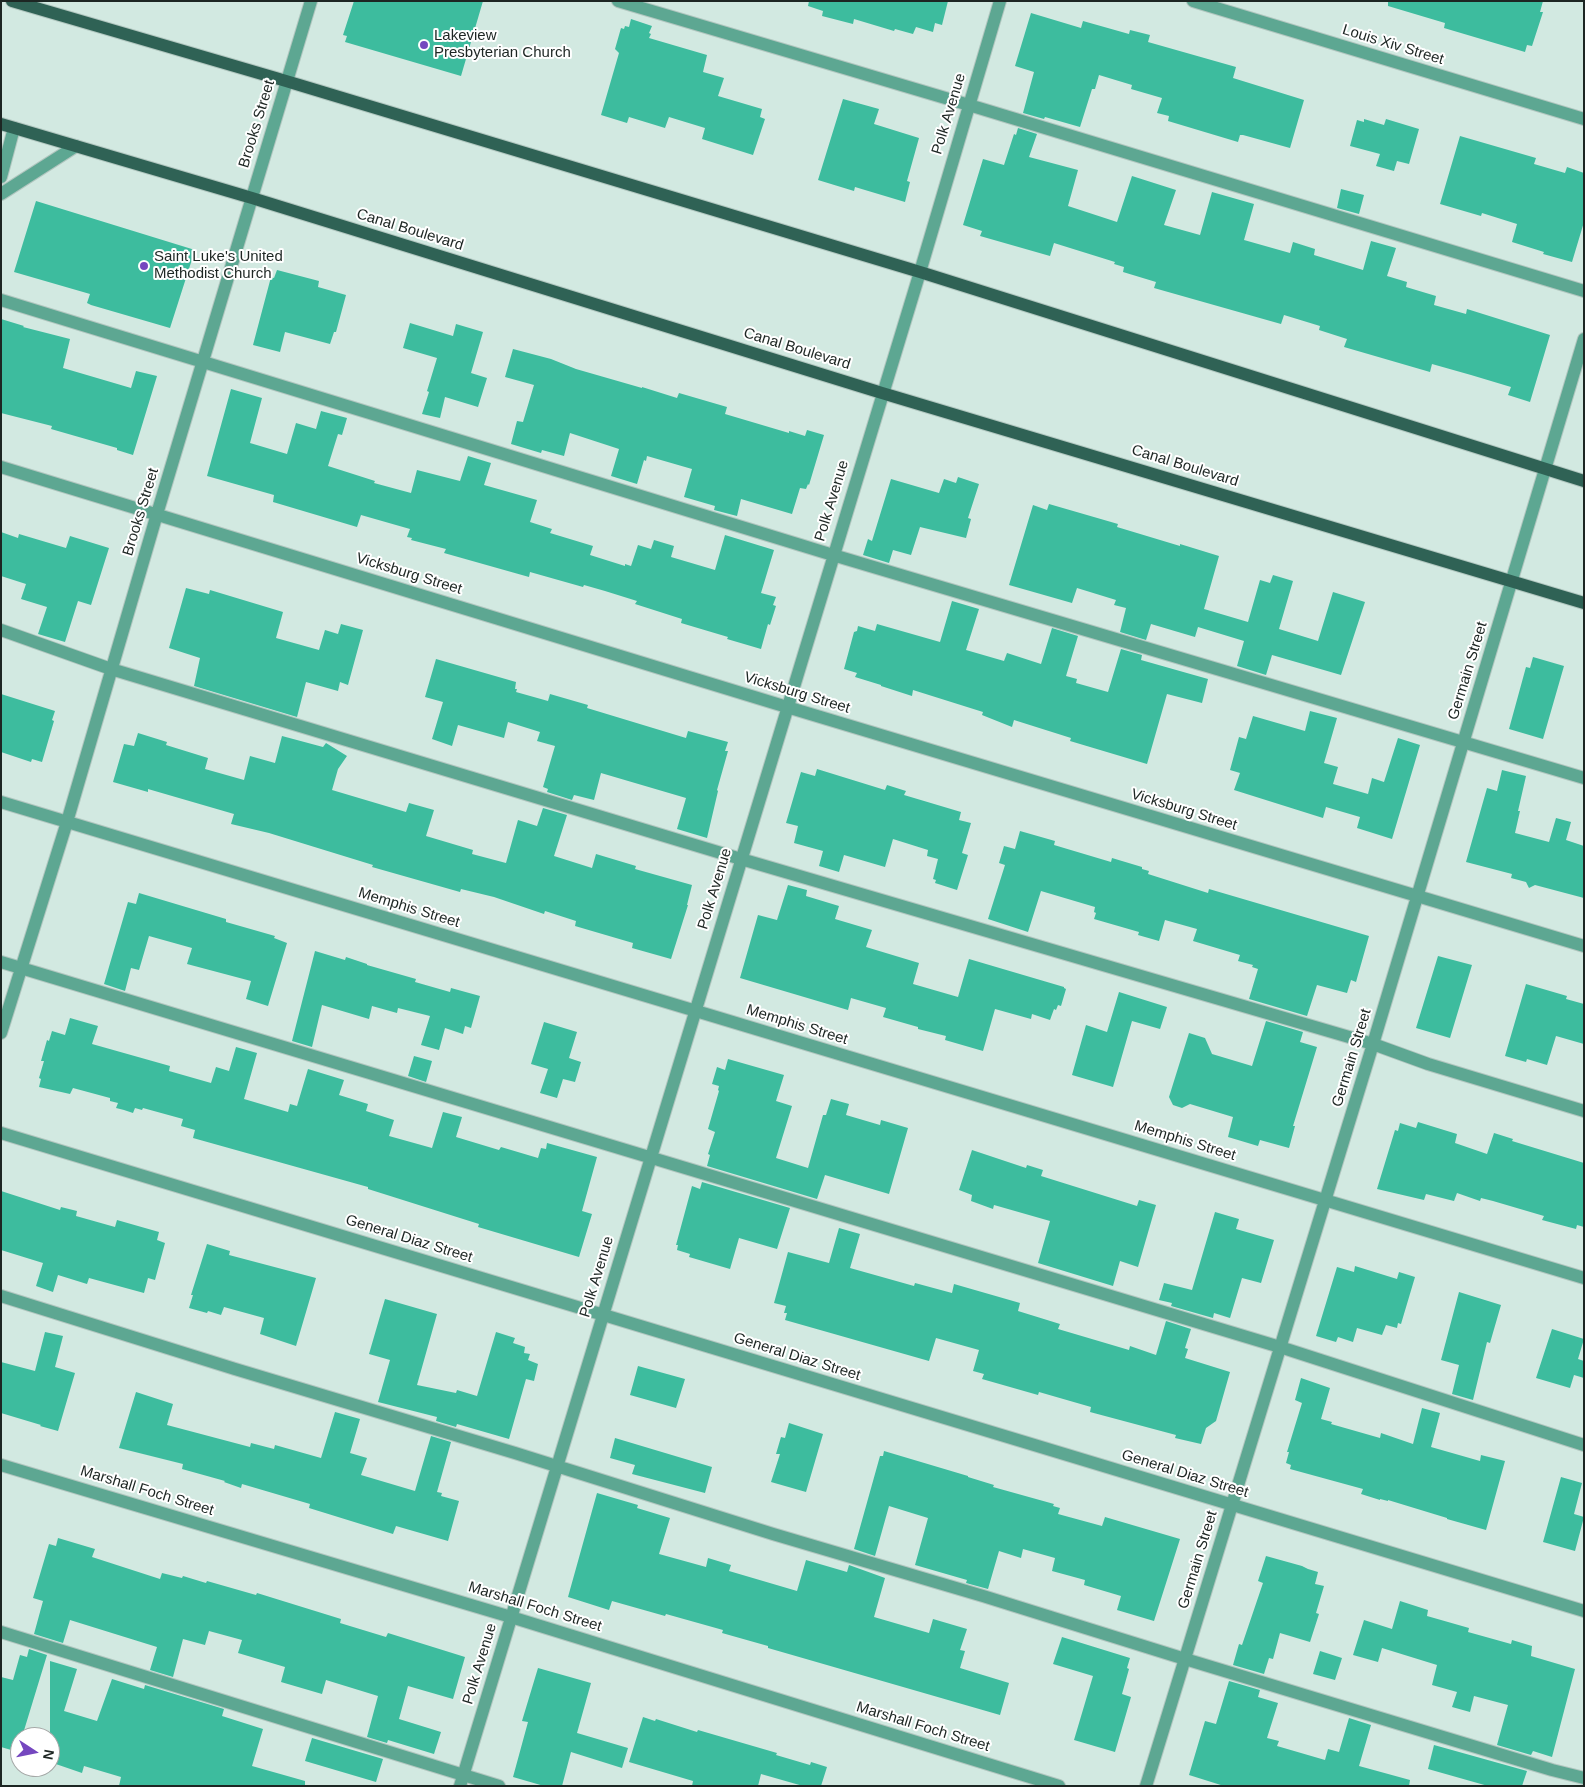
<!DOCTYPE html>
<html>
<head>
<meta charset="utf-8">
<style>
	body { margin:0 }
	#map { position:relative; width:1585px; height:1787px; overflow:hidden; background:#d2e9e1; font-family:Helvetica,sans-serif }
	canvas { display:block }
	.frame { position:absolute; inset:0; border:2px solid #1d2623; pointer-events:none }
	.north { position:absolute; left:10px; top:1727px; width:50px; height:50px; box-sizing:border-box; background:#fff; border:1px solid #a5a8a7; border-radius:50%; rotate:101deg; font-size:14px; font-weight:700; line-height:20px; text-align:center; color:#1d2623 }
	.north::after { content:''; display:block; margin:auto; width:18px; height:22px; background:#7547bf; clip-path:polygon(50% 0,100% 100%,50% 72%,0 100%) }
</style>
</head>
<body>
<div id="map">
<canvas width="1585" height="1787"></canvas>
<div class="frame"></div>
<div class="north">N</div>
</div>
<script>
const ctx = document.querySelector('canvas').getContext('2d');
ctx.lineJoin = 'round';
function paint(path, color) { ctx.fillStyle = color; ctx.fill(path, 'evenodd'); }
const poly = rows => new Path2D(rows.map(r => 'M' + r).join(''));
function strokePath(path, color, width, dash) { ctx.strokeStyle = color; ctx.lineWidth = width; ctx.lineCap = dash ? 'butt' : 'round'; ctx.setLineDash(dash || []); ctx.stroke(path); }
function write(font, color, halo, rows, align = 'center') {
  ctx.font = font + ' Helvetica,sans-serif'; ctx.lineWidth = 4; ctx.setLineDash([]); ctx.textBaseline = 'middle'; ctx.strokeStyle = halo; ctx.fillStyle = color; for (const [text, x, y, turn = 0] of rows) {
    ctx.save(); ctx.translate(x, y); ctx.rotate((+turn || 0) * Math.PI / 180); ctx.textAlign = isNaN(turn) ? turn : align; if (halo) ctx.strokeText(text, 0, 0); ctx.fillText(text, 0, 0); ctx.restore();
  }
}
paint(poly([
	[354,1,483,1,461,76,345,42,347,36,343,35],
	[809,1,948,1,942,25,935,23,933,32,916,27,913,34,895,29,894,31,854,19,853,24,822,16,823,11,808,6],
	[1388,1,1543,1,1540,12,1543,12,1532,46,1527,45,1525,52,1444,28,1445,23,1388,6],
	[1031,13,1081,28,1083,21,1129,34,1130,30,1150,35,1148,42,1236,67,1233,78,1304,100,1290,148,1243,135,1240,135,1238,142,1168,121,1169,116,1157,113,1162,98,1131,89,1132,85,1099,75,1095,89,1092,89,1080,127,1045,117,1044,119,1023,113,1034,72,1015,66],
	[631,19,652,26,649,33,651,34,649,38,707,55,703,72,724,78,718,96,762,109,760,117,765,119,753,155,702,139,705,128,669,117,665,128,629,117,627,123,601,115,619,53,615,49,621,28,624,29,625,26,629,27],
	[843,99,879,109,874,124,919,138,907,181,910,182,905,202,855,187,854,191,818,180],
	[1364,119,1384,125,1386,119,1419,129,1409,164,1397,161,1394,171,1376,166,1380,154,1350,146,1357,120,1364,122],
	[1018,128,1037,134,1029,157,1078,170,1068,206,1117,222,1132,176,1176,190,1164,225,1200,235,1212,192,1254,204,1244,240,1290,253,1293,242,1315,249,1314,255,1363,270,1371,241,1396,248,1387,276,1407,282,1406,287,1436,296,1434,305,1466,314,1467,309,1550,335,1530,402,1508,395,1511,387,1471,375,1432,364,1430,372,1344,347,1347,339,1319,330,1320,326,1284,315,1281,324,1154,288,1156,282,1123,272,1124,267,1114,264,1115,262,1054,243,1050,256,980,236,982,231,963,225,983,159,1004,165,1014,134,1016,135],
	[1460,136,1536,158,1534,164,1565,173,1567,167,1584,173,1584,222,1572,262,1543,254,1544,252,1512,242,1517,224,1482,213,1481,216,1440,204],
	[1341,189,1364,195,1359,214,1337,208],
	[36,201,195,250,170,328,91,305,87,303,90,294,14,272],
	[277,270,319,281,318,287,346,295,336,332,334,332,330,344,285,332,280,352,253,345,271,277,274,278],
	[1,319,24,326,23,327,70,339,63,368,131,388,136,371,157,376,133,455,117,450,117,448,51,429,52,426,1,413],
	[410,323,453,336,456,324,483,332,471,373,487,378,478,407,445,397,440,418,422,414,429,392,427,391,437,358,403,348],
	[513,349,551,359,576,369,642,388,642,387,677,398,679,393,727,407,725,414,789,433,789,431,805,436,807,430,824,435,809,485,808,484,806,489,800,488,792,514,741,499,737,516,714,510,715,506,684,497,692,469,647,456,646,461,644,460,637,484,611,476,619,449,570,433,564,456,542,450,541,453,511,444,517,421,523,422,534,385,505,377],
	[231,389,262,398,250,443,287,454,296,423,316,429,321,411,347,418,342,435,338,434,328,466,375,481,374,483,411,493,417,470,460,481,468,456,491,463,484,485,537,500,530,522,552,529,550,533,593,546,590,555,625,566,625,564,631,566,638,545,651,549,654,540,674,546,671,557,715,570,725,535,774,550,761,593,776,597,773,605,776,606,770,625,768,624,761,649,727,639,728,637,681,623,682,619,635,604,637,601,605,591,584,585,583,587,530,572,529,577,444,553,446,549,411,540,412,538,407,537,410,529,361,515,357,527,273,502,274,495,207,476],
	[958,477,979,484,968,518,971,519,966,538,920,527,911,555,893,550,889,563,863,555,868,539,872,541,891,479,939,493,944,479,956,483],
	[1049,504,1118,524,1117,527,1180,546,1180,544,1219,556,1204,609,1248,622,1260,580,1270,583,1273,575,1293,581,1279,629,1318,641,1333,592,1365,602,1341,675,1272,655,1266,675,1237,666,1244,641,1198,627,1195,637,1151,624,1146,640,1120,632,1126,608,1114,605,1116,600,1077,588,1072,603,1009,585,1033,505,1047,510],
	[1,532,18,538,19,534,66,548,70,536,109,548,91,605,78,601,65,642,38,634,47,607,21,599,26,584,1,576],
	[186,588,209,594,210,590,283,612,276,638,319,650,325,630,338,634,341,624,363,630,348,685,340,682,338,691,306,682,297,717,194,686,200,658,169,648],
	[952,601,979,609,966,650,1004,661,1007,653,1041,664,1052,628,1078,636,1066,676,1077,679,1076,683,1108,692,1121,649,1142,655,1141,660,1208,679,1202,703,1167,694,1147,764,1070,741,1071,738,1014,720,1012,727,982,715,983,712,913,690,912,696,881,686,881,685,855,677,857,673,844,669,854,632,857,631,858,626,875,631,877,624,940,642],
	[1533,657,1564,666,1543,739,1509,729,1526,667,1530,668],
	[436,659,516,682,515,689,517,689,516,692,548,701,550,694,588,705,587,708,686,738,688,731,728,742,725,751,728,751,717,790,718,791,707,838,677,829,686,798,601,773,594,800,574,795,572,800,547,792,548,789,543,787,555,746,537,741,540,732,508,722,504,738,458,725,452,746,432,739,443,702,425,697],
	[1,694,55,711,52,720,54,721,42,762,32,759,31,762,1,752],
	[1310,711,1337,718,1324,763,1338,767,1333,784,1368,794,1372,778,1384,782,1398,738,1420,745,1392,839,1357,828,1360,817,1326,807,1323,818,1234,790,1240,773,1230,770,1239,737,1246,739,1253,716,1305,731],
	[138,733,167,742,166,745,208,758,205,769,244,780,250,756,275,763,282,736,323,747,326,743,347,756,338,769,332,790,406,812,409,803,434,810,426,836,473,850,472,854,506,863,518,820,537,826,543,808,567,815,554,856,592,868,596,854,636,866,635,869,692,885,687,905,688,905,671,959,632,948,633,943,575,926,576,921,545,911,544,914,494,897,461,889,460,892,372,867,373,865,269,833,231,824,234,814,148,789,148,792,113,782,124,744,134,746],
	[817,769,885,790,887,785,906,791,904,795,961,812,959,820,971,823,962,853,968,855,957,890,935,883,936,880,933,879,938,859,927,856,928,850,893,839,885,867,844,855,839,872,819,866,823,851,794,843,798,826,786,823,801,772,815,776],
	[1502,770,1526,776,1518,811,1520,811,1515,833,1549,842,1556,818,1571,822,1566,840,1584,846,1584,898,1535,885,1529,888,1526,882,1511,878,1512,874,1466,862,1487,788,1497,791],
	[1020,831,1055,841,1054,845,1111,862,1112,858,1142,867,1142,869,1149,871,1148,874,1208,893,1209,889,1369,936,1356,982,1351,980,1347,993,1317,985,1307,1016,1249,999,1258,969,1252,967,1253,965,1238,961,1240,955,1193,941,1197,929,1165,920,1159,941,1138,935,1139,932,1094,919,1096,913,1094,912,1095,907,1041,891,1028,932,988,919,1005,865,999,863,1004,846,1015,849],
	[788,885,807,890,806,896,839,906,835,919,872,930,866,947,919,963,913,984,958,997,969,959,1064,987,1064,988,1066,989,1061,1006,1058,1005,1056,1010,1054,1009,1050,1020,1032,1014,1031,1019,995,1009,983,1051,945,1040,946,1036,918,1029,918,1027,883,1017,886,1008,851,998,848,1010,740,978,758,915,777,920],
	[139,893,226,919,226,922,275,936,274,938,287,943,268,1006,246,999,251,981,187,964,192,948,149,936,139,970,131,968,125,991,104,984,128,902,136,904],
	[315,951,345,960,346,957,367,964,367,965,416,979,415,982,450,992,451,988,480,996,471,1028,465,1026,463,1034,445,1028,439,1050,421,1045,430,1016,398,1008,397,1013,372,1006,369,1019,322,1005,312,1047,292,1041],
	[1438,956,1472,965,1450,1038,1416,1028],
	[1526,984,1567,996,1566,999,1584,1004,1584,1044,1556,1036,1547,1065,1527,1059,1526,1062,1505,1056],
	[1119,992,1167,1007,1160,1029,1132,1021,1113,1087,1072,1075,1086,1025,1107,1032],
	[70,1018,98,1026,92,1044,170,1066,169,1071,211,1083,216,1067,229,1071,236,1047,257,1053,244,1099,288,1112,290,1104,297,1106,308,1069,344,1080,339,1095,368,1104,366,1111,394,1120,389,1136,432,1148,443,1112,462,1117,456,1137,499,1150,501,1147,538,1158,541,1148,546,1149,547,1143,597,1157,582,1211,592,1214,579,1257,478,1227,479,1224,368,1189,368,1187,193,1138,195,1130,181,1126,183,1119,143,1108,142,1110,135,1108,133,1113,124,1110,116,1108,118,1103,110,1101,110,1098,73,1088,70,1094,39,1087,41,1079,39,1078,44,1061,41,1061,47,1040,49,1041,52,1031,65,1035],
	[1266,1021,1303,1032,1300,1042,1317,1047,1293,1126,1295,1126,1289,1148,1260,1140,1258,1146,1228,1137,1233,1117,1190,1104,1182,1108,1173,1105,1169,1097,1189,1033,1205,1038,1212,1054,1252,1066],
	[544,1022,577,1032,569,1058,581,1062,575,1082,563,1079,557,1098,540,1093,548,1069,531,1064],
	[414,1056,432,1061,426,1082,408,1076],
	[728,1059,784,1075,776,1101,792,1106,776,1158,808,1168,823,1115,826,1115,831,1099,849,1104,846,1115,880,1125,881,1120,908,1128,889,1194,825,1175,817,1199,707,1166,710,1155,708,1154,715,1132,708,1129,719,1091,718,1090,719,1086,712,1084,717,1067,725,1070],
	[1418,1122,1457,1134,1455,1143,1487,1154,1494,1133,1513,1139,1512,1141,1584,1163,1584,1227,1577,1225,1576,1229,1542,1220,1544,1216,1493,1201,1481,1198,1480,1201,1457,1193,1454,1201,1426,1194,1424,1200,1377,1189,1395,1130,1398,1131,1400,1123,1416,1128],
	[972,1150,1026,1168,1027,1165,1043,1170,1041,1176,1137,1206,1139,1200,1156,1205,1138,1267,1120,1261,1113,1286,1038,1263,1050,1221,994,1205,993,1209,971,1201,972,1195,959,1190],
	[702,1182,790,1208,777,1249,739,1238,730,1269,689,1257,690,1254,677,1250,678,1245,676,1245,692,1186,700,1189],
	[1,1191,60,1210,61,1207,77,1211,76,1216,115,1227,117,1220,159,1232,157,1240,165,1243,155,1280,148,1278,144,1293,89,1278,87,1284,58,1275,53,1292,36,1286,43,1263,1,1250],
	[1215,1212,1239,1219,1236,1229,1274,1240,1261,1283,1242,1278,1230,1318,1214,1313,1213,1318,1171,1306,1172,1303,1159,1300,1164,1283,1192,1290],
	[839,1228,860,1234,850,1268,914,1286,915,1283,952,1293,954,1284,1020,1303,1018,1311,1060,1324,1058,1329,1129,1350,1130,1346,1156,1355,1166,1321,1191,1329,1185,1348,1188,1349,1185,1358,1230,1372,1216,1421,1206,1428,1201,1444,1175,1438,1176,1435,1090,1412,1091,1407,1039,1392,1038,1395,982,1379,984,1374,973,1371,979,1350,936,1338,929,1361,785,1320,787,1313,784,1313,786,1306,774,1303,788,1252,829,1263],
	[207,1244,230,1251,229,1255,316,1278,296,1346,260,1334,264,1318,224,1307,221,1315,208,1311,207,1313,189,1308,193,1295,191,1295],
	[1355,1266,1397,1279,1399,1272,1415,1277,1401,1324,1398,1323,1397,1328,1386,1325,1382,1335,1357,1328,1353,1342,1338,1337,1336,1342,1316,1336,1337,1267,1354,1272],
	[1459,1292,1501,1305,1490,1343,1487,1342,1473,1400,1452,1394,1459,1365,1441,1360],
	[385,1299,437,1314,417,1385,456,1393,457,1390,477,1396,496,1332,515,1338,513,1343,525,1347,524,1353,530,1354,528,1360,538,1364,534,1381,526,1379,509,1439,457,1424,456,1427,436,1421,437,1417,378,1402,390,1360,369,1354],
	[1552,1329,1584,1339,1578,1359,1584,1361,1584,1378,1574,1375,1570,1388,1536,1378],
	[45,1332,63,1336,55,1367,75,1373,58,1431,40,1426,41,1425,1,1413,1,1362,35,1371],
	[638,1366,685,1379,676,1408,630,1395],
	[1301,1378,1330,1388,1321,1419,1332,1422,1331,1424,1380,1438,1381,1433,1413,1444,1422,1408,1440,1413,1431,1447,1480,1461,1481,1455,1505,1461,1486,1530,1447,1519,1447,1518,1388,1500,1388,1501,1380,1499,1380,1500,1361,1494,1363,1489,1290,1469,1291,1465,1286,1463,1289,1452,1287,1452,1302,1403,1295,1400],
	[136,1392,173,1404,167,1425,250,1447,251,1443,274,1449,275,1445,321,1458,335,1412,360,1419,350,1453,367,1458,361,1475,415,1491,431,1436,451,1442,437,1492,442,1493,441,1496,459,1501,448,1541,396,1526,393,1534,309,1508,310,1504,242,1484,241,1488,224,1482,225,1481,182,1469,183,1464,119,1448],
	[789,1423,823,1434,806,1492,771,1482,780,1454,776,1454,781,1437,785,1438],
	[615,1438,712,1467,705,1493,632,1474,635,1465,610,1458],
	[884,1451,968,1476,968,1477,994,1485,993,1487,1054,1504,1053,1506,1060,1508,1058,1514,1102,1526,1105,1517,1180,1539,1154,1621,1117,1610,1121,1596,1084,1585,1085,1580,1052,1571,1055,1558,1023,1549,1021,1558,999,1551,988,1589,966,1583,967,1580,915,1565,928,1518,889,1506,875,1556,854,1549,880,1456,883,1456],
	[1561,1477,1582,1483,1574,1514,1584,1517,1575,1551,1543,1542],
	[597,1493,638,1505,637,1508,670,1518,659,1554,706,1567,708,1558,731,1565,729,1571,797,1591,806,1560,847,1572,849,1565,885,1578,874,1617,929,1633,933,1619,967,1629,960,1650,965,1651,960,1668,1009,1683,1000,1715,768,1648,768,1646,722,1633,723,1630,666,1614,665,1616,612,1601,609,1610,568,1597],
	[58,1538,95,1549,92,1557,160,1579,162,1573,182,1578,183,1576,206,1583,207,1581,256,1595,257,1593,341,1619,340,1623,386,1637,388,1633,465,1657,453,1699,408,1686,399,1719,441,1732,434,1754,388,1740,387,1743,367,1737,378,1696,326,1680,322,1694,281,1682,285,1667,238,1653,242,1640,209,1631,205,1645,183,1639,173,1677,150,1670,157,1647,70,1620,63,1643,34,1634,43,1601,33,1598,49,1544,56,1546],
	[1266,1556,1302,1566,1308,1569,1318,1572,1315,1584,1324,1586,1316,1613,1319,1614,1310,1642,1280,1633,1273,1659,1269,1658,1264,1674,1233,1665,1239,1644,1242,1645,1263,1583,1258,1581],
	[1400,1601,1428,1610,1427,1616,1469,1628,1468,1632,1511,1644,1512,1640,1532,1646,1531,1656,1575,1669,1552,1757,1533,1751,1531,1755,1497,1745,1508,1705,1474,1696,1470,1712,1452,1707,1457,1692,1432,1685,1437,1665,1382,1648,1378,1662,1353,1655,1364,1620,1392,1629],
	[1062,1637,1130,1658,1127,1668,1129,1669,1122,1694,1131,1697,1115,1752,1074,1740,1093,1676,1053,1664],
	[29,1649,47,1655,22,1737,20,1737,18,1752,1,1747,1,1677,13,1680,20,1655,27,1657],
	[1320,1651,1342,1658,1335,1680,1313,1674],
	[50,1661,77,1669,64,1711,97,1721,112,1679,144,1689,145,1685,224,1709,222,1716,263,1729,252,1766,305,1781,305,1786,119,1786,121,1777,84,1766,82,1773,50,1762],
	[538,1668,591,1683,577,1733,628,1748,622,1768,571,1752,562,1786,544,1786,513,1777,528,1722,522,1721],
	[1229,1681,1260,1690,1258,1697,1278,1703,1267,1738,1279,1741,1277,1746,1325,1760,1328,1749,1339,1752,1349,1718,1371,1725,1359,1766,1410,1780,1409,1786,1224,1786,1189,1775,1205,1721,1216,1724],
	[643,1717,655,1721,656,1719,697,1732,698,1730,777,1753,776,1755,810,1765,811,1762,827,1767,821,1786,803,1786,761,1774,758,1786,692,1786,693,1781,629,1762],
	[312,1738,383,1759,376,1782,305,1761],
	[1434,1745,1527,1771,1522,1786,1488,1786,1428,1769]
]), '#3dbc9e');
const minor = poly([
	[618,1,969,105,1584,291],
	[1193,1,1584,119],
	[1,177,14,128],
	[1,194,76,146],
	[1,300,833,555,1584,778],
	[1,467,787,707,1584,946],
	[1,630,111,669,741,859,1373,1044,1428,1064,1584,1111],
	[1,802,1584,1278],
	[1,962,1280,1347,1584,1445],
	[1,1033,67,822,157,514,311,1],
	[1,1133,1584,1611],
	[1,1296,235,1369,515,1453,773,1534,983,1596,1185,1659,1552,1770,1584,1778],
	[1,1465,511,1617,1059,1786],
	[1,1632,499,1786],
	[460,1786,920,272,1000,1],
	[1146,1786,1373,1044,1584,339]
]);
const major = poly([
	[12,1,286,81,920,272,1584,481],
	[1,124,252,198,882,393,1584,603]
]);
strokePath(minor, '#b1c6bf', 14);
strokePath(major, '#b1c6bf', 14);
strokePath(minor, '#5da792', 12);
strokePath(major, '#2f6255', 12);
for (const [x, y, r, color] of [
	[424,45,5,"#7547bf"],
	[144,266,5,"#7547bf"]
]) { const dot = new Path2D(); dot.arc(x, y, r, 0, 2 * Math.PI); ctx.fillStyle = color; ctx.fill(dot); strokePath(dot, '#fff', 2); }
write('15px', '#1d2623', '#fff', [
	["Lakeview",434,36],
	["Presbyterian Church",434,53],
	["Saint Luke's United",154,257],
	["Methodist Church",154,274]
], 'left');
write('15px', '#1d2623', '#fff', [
	["Louis Xiv Street",1393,45,17],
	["Polk Avenue",949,114,-73],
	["Brooks Street",257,124,-73],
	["Canal Boulevard",410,230,17],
	["Canal Boulevard",797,349,17],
	["Canal Boulevard",1185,466,17],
	["Polk Avenue",832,501,-73],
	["Brooks Street",141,512,-73],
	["Vicksburg Street",409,574,17],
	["Germain Street",1468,671,-73],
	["Vicksburg Street",797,693,17],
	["Vicksburg Street",1184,810,17],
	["Polk Avenue",715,889,-73],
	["Memphis Street",409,908,17],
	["Memphis Street",797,1025,17],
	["Germain Street",1352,1058,-73],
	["Memphis Street",1185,1141,17],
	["General Diaz Street",409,1239,17],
	["Polk Avenue",597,1277,-73],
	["General Diaz Street",797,1357,17],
	["General Diaz Street",1185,1474,17],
	["Marshall Foch Street",147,1491,17],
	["Germain Street",1198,1560,-73],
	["Marshall Foch Street",535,1607,17],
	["Polk Avenue",480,1664,-73],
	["Marshall Foch Street",923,1727,17]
]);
</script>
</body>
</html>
